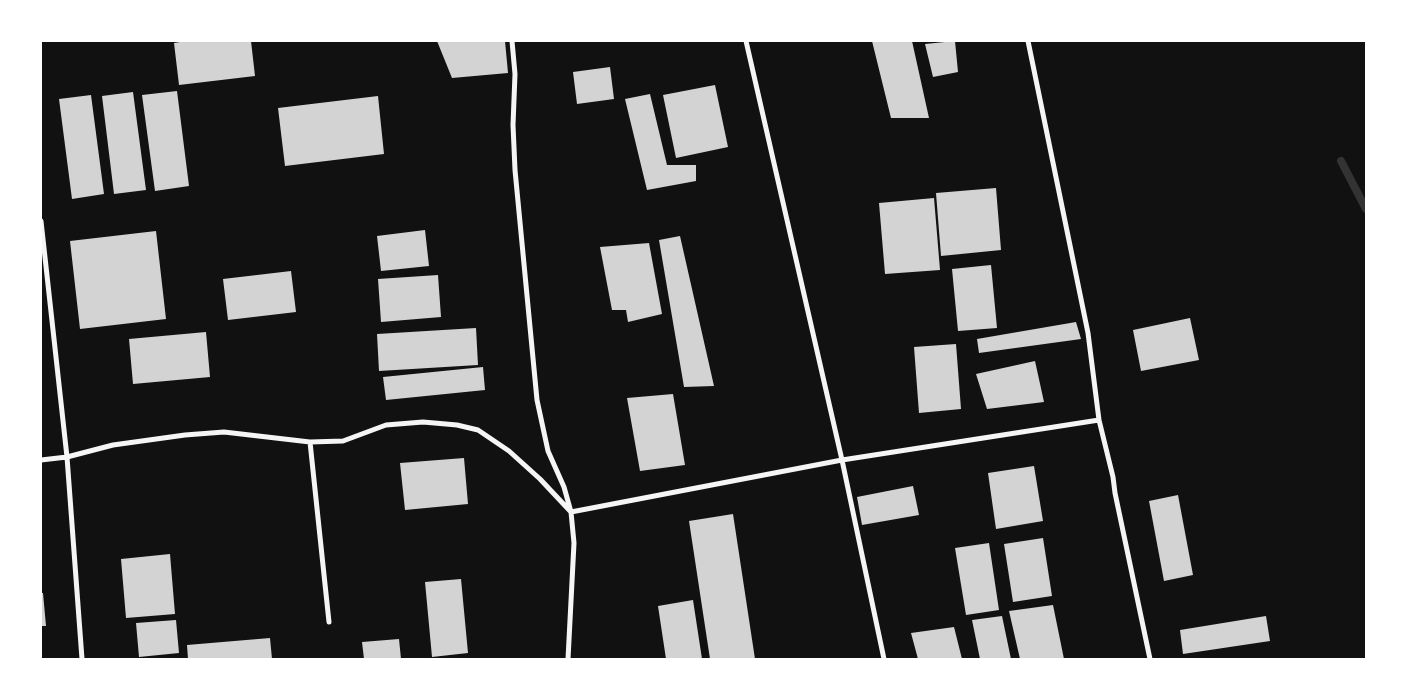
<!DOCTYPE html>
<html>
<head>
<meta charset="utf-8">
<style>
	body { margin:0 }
	#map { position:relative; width:1407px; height:700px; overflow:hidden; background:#111; font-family:"Archivo Narrow",sans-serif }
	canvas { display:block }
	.frame { position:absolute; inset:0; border:42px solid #fff; pointer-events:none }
</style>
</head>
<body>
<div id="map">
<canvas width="1407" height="700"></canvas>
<div class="frame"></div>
</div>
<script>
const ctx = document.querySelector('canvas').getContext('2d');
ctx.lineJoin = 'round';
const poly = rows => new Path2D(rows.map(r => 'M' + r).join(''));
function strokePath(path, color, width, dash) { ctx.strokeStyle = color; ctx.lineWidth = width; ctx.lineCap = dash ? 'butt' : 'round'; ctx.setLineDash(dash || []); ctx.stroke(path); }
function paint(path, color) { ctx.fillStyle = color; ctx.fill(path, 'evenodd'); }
strokePath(poly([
	[1341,161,1366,209]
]), '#333', 8);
paint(poly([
	[186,41,251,41,255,76,179,85,174,43],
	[437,41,505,41,508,73,452,78],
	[872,41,912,41,929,118,891,118],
	[955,41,958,72,933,77,925,44],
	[610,67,614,99,577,104,573,72],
	[715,85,728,147,676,158,663,95],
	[177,91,189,186,155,191,142,95],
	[133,92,146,190,114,194,102,96],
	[650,94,667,165,696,165,696,181,647,190,625,99],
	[91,95,104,194,72,199,59,99],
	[378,96,384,154,285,166,278,108],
	[996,188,1001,250,941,256,936,193],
	[934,198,940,270,885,274,879,203],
	[425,230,429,266,381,271,377,236],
	[156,231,166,319,80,329,70,241],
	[680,236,714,386,684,387,659,240],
	[649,243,662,314,628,322,626,310,612,310,600,247],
	[991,265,997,328,958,331,952,269],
	[291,271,296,312,228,320,223,279],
	[438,275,441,317,381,322,378,279],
	[1190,318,1199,360,1141,371,1133,330],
	[1076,322,1081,339,979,353,977,339],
	[476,328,478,365,379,371,377,334],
	[206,332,210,377,133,384,129,339],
	[956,344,961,409,919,413,914,347],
	[1035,361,1044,402,987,409,976,374],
	[483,367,485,390,386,400,383,377],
	[673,394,685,465,640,471,627,398],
	[464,458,468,504,405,510,400,463],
	[1034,466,1043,521,996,529,988,473],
	[913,486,919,515,862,525,857,497],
	[1178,495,1193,575,1164,581,1149,501],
	[733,514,755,659,710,659,689,521],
	[1043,538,1052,596,1013,602,1004,544],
	[989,543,999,610,966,615,955,548],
	[170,554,175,614,126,618,121,559],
	[461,579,468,653,432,657,425,582],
	[41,593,43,593,46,626,41,626],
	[693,600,702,659,666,659,658,606],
	[1053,605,1064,659,1020,659,1009,611],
	[1002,616,1011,659,980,659,972,620],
	[1266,616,1270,641,1183,654,1180,630],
	[176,620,179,653,139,657,136,623],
	[954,627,962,659,918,659,911,633],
	[270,638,272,659,188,659,187,645],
	[399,639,401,659,364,659,362,642]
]), '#d3d3d3');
strokePath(poly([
	[512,41,515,74,513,125,515,170,537,400,548,451,564,487,571,512,574,543,568,659],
	[746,41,842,460,884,659],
	[1028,41,1088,333,1099,420,1113,477,1115,493,1150,659],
	[41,221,67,457,82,659],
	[310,442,329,622],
	[41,460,67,457,113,445,185,435,224,432,310,442,343,441,386,425,423,422,457,425,478,430,509,451,540,479,571,512,842,460,1099,420]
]), '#f5f5f5', 5);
</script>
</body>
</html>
